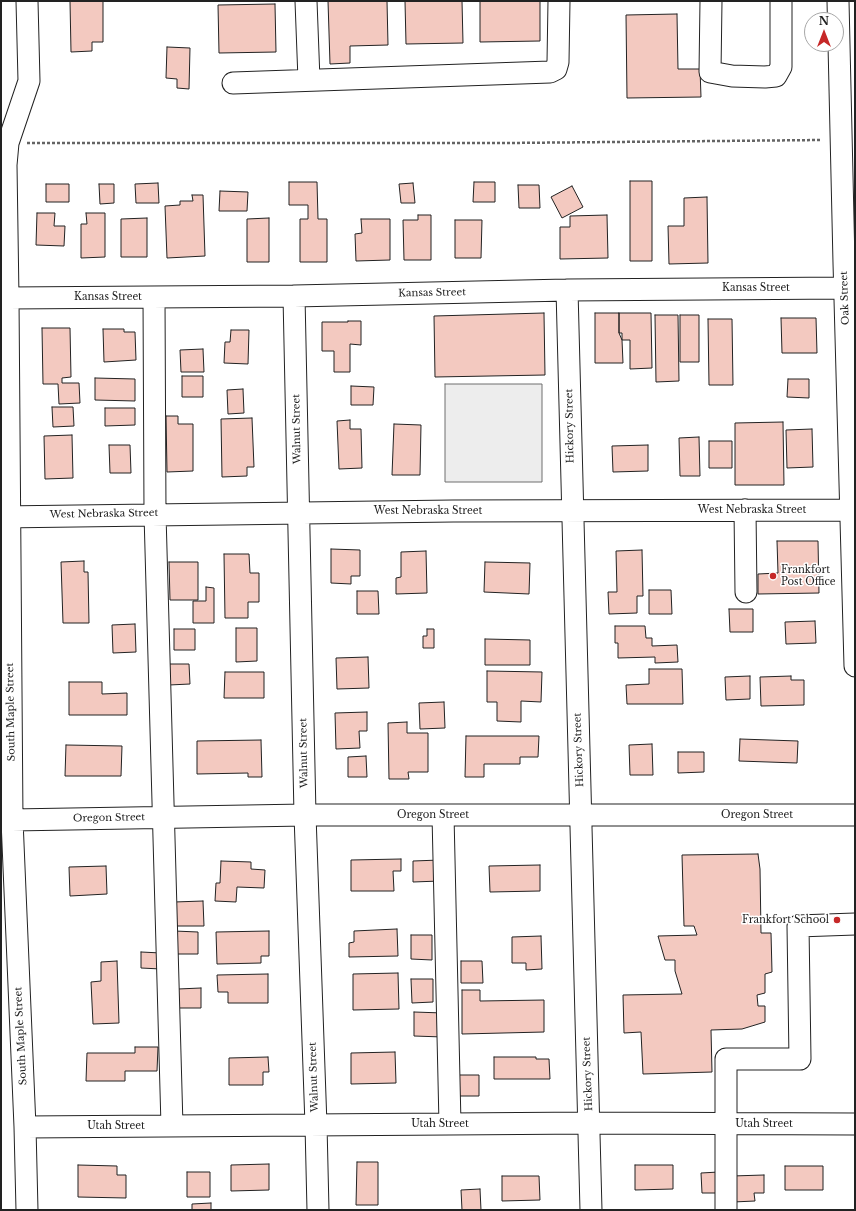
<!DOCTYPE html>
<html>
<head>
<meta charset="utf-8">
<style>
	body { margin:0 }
	#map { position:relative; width:856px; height:1211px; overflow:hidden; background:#fff; font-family:"Libre Baskerville",serif }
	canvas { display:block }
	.frame { position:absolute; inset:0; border:2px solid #222; pointer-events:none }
	.north { position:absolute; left:804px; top:12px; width:40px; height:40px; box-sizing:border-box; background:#fff; border:1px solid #a7a7a7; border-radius:50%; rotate:0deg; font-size:11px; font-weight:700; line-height:16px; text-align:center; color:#222 }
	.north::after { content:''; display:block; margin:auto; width:14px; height:18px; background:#c62828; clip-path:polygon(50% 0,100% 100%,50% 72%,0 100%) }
</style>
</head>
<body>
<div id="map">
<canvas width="856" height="1211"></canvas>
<div class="frame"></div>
<div class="north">N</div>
</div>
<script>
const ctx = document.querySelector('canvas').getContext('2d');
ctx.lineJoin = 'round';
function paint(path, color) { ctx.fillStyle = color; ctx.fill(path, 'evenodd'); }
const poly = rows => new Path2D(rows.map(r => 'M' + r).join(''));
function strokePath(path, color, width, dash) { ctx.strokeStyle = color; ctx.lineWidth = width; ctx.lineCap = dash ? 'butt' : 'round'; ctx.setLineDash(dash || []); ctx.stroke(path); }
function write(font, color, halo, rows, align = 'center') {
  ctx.font = font + ' "Libre Baskerville",serif'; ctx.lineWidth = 3; ctx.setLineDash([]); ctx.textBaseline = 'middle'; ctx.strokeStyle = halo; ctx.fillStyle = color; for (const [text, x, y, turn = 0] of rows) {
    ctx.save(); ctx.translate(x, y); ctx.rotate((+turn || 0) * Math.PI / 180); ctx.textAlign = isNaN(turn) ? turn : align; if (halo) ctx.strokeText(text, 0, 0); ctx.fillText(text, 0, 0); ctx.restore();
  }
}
const parking = poly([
	[445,384,542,384,542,482,445,482,445,384]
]);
paint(parking, '#ededed');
strokePath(parking, '#6f6f6f', 1);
const building = poly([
	[70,1,103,1,103,42,92,42,92,51,71,52,70,1],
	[328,1,387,1,388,45,350,46,350,63,330,64,328,1],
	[405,1,462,1,463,43,406,44,405,1],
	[480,1,540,1,540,41,480,42,480,1],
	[275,4,276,52,219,53,218,5,275,4],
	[677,14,678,69,700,69,701,97,627,98,626,15,677,14],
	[167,47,190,48,189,89,177,88,177,79,166,78,167,47],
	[630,181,652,181,652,261,630,261,630,181],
	[289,182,317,182,318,219,327,219,327,262,300,262,300,219,308,219,308,205,289,205,289,182],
	[474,182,495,182,495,202,473,202,474,182],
	[158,183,159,203,136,203,135,184,158,183],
	[413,183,415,203,401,203,399,184,413,183],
	[46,184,69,184,69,202,46,202,46,184],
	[99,184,114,184,114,203,100,204,99,184],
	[518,185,539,185,540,208,519,208,518,185],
	[572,186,583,207,562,218,551,197,572,186],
	[220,191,248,192,247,211,219,211,220,191],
	[192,195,203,195,205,256,167,258,165,206,180,205,180,201,193,201,192,195],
	[707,197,708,263,669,264,668,226,684,226,684,198,707,197],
	[37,213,55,213,54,226,65,226,64,246,36,245,37,213],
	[86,213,105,213,105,257,81,258,81,224,87,224,86,213],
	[418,215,431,215,431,260,404,260,403,220,418,220,418,215],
	[607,215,608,258,560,259,560,227,570,227,570,216,607,215],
	[147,218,147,257,121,257,121,219,147,218],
	[269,218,269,262,247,262,247,219,269,218],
	[361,219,390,219,390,260,356,261,355,234,362,233,361,219],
	[455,220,482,220,481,258,455,258,455,220],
	[544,313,545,375,435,377,434,316,544,313],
	[595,313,619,313,619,333,622,340,623,363,595,363,595,313],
	[619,313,651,313,652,368,630,369,630,340,622,340,622,333,619,333,619,313],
	[655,315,678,315,679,381,656,382,655,315],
	[680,315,699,315,699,362,680,362,680,315],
	[781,318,816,318,817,353,782,353,781,318],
	[708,319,732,319,733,385,709,385,708,319],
	[348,321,361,321,361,345,350,344,350,372,334,372,334,351,322,351,322,322,348,322,348,321],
	[42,328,70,328,71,377,62,378,62,383,79,383,80,403,59,404,58,384,43,384,42,328],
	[103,329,124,329,124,332,135,332,136,360,104,362,103,329],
	[231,330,249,330,248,364,224,363,225,342,230,342,231,330],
	[203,349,204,372,181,372,180,350,203,349],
	[182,376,203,376,203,397,182,397,182,376],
	[95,378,135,379,135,401,95,400,95,378],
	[788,379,809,379,809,398,787,397,788,379],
	[351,386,374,387,373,405,351,405,351,386],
	[243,389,244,413,228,414,227,390,243,389],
	[52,407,73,407,74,426,53,427,52,407],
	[105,408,135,408,135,425,105,426,105,408],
	[166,416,178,416,178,424,193,424,193,471,167,472,166,416],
	[252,418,254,467,247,467,247,476,222,477,221,419,252,418],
	[350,420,350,429,361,429,362,468,339,469,337,421,350,420],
	[783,422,784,485,735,485,735,423,783,422],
	[394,424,421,425,420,475,392,475,394,424],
	[812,429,813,467,787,468,786,430,812,429],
	[72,435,73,478,45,479,44,436,72,435],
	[699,437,700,476,680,476,679,438,699,437],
	[709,441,732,441,732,468,709,468,709,441],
	[109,445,130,445,131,473,110,473,109,445],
	[648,445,648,471,613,472,612,446,648,445],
	[777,541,818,541,819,593,758,594,758,574,778,573,777,541],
	[331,549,360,550,360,576,351,576,351,584,331,583,331,549],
	[642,550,643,596,637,596,637,613,609,614,608,592,617,592,616,551,642,550],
	[426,551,427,593,396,594,396,578,401,577,401,552,426,551],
	[224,554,249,554,250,573,259,573,259,602,248,602,248,618,225,618,224,554],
	[84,561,84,572,88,572,89,623,63,623,61,562,84,561],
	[169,562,198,562,198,600,170,600,169,562],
	[485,562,530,563,529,594,484,592,485,562],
	[206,587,214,588,214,623,193,623,193,601,206,601,206,587],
	[649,590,671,590,672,614,649,614,649,590],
	[357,591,378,591,379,614,357,614,357,591],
	[729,609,753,609,753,632,730,632,729,609],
	[815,621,816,643,786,644,785,622,815,621],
	[135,624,136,652,113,653,112,625,135,624],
	[615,626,645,626,646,638,652,638,652,646,677,645,678,662,655,663,655,657,618,658,618,643,615,643,615,626],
	[236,628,257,628,257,661,236,662,236,628],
	[174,629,195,629,195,650,174,650,174,629],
	[427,629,434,629,434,648,423,648,423,636,427,636,427,629],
	[485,639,530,640,530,665,485,665,485,639],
	[368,657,369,688,337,689,336,658,368,657],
	[168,664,189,664,190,684,169,685,168,664],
	[649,669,682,669,683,704,627,704,626,685,649,684,649,669],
	[487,671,542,672,541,702,521,701,521,722,497,721,497,702,487,702,487,671],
	[225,672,264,672,264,698,224,698,225,672],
	[750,676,750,699,726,700,725,677,750,676],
	[791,676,791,680,804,680,804,705,761,706,760,677,791,676],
	[69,682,102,682,102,694,127,693,127,715,69,715,69,682],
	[444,702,445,728,420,729,419,703,444,702],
	[367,712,367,731,359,731,360,748,336,749,335,713,367,712],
	[407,722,407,733,428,733,428,772,408,772,409,779,389,779,388,723,407,722],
	[466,736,539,736,538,757,520,757,520,764,484,764,484,777,465,777,466,736],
	[740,739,798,741,797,763,739,761,740,739],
	[261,740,262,777,248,777,248,773,197,774,197,741,261,740],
	[652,744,653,775,630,775,629,745,652,744],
	[66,745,122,746,121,776,65,776,66,745],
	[678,752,704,752,704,772,678,773,678,752],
	[366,756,367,777,348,777,348,757,366,756],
	[758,854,760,869,761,933,771,933,772,972,765,974,765,993,757,995,758,1006,765,1006,765,1022,742,1029,711,1030,712,1072,643,1074,641,1032,624,1033,623,995,682,994,675,971,675,960,665,960,658,936,697,935,694,926,684,926,682,855,758,854],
	[401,859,401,871,393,871,394,891,351,891,351,860,401,859],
	[440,860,440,881,413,882,413,861,440,860],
	[221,861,251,862,251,869,265,870,264,888,237,887,236,902,215,901,216,883,220,883,221,861],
	[540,865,540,891,490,892,489,866,540,865],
	[106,866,107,894,70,896,69,867,106,866],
	[203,901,204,926,174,926,174,902,203,901],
	[397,929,398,956,349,957,349,943,354,942,354,931,397,929],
	[174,931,198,932,198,954,173,954,174,931],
	[269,931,269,956,261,956,261,963,217,964,216,932,269,931],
	[411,935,432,935,432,960,411,959,411,935],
	[541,936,542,969,526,970,526,963,512,963,512,937,541,936],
	[141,952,161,953,161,969,141,968,141,952],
	[117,961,119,1023,93,1024,91,982,101,981,101,962,117,961],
	[461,961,482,961,483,983,461,983,461,961],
	[398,973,399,1009,353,1010,353,974,398,973],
	[268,974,268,1003,228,1003,228,992,218,992,217,975,268,974],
	[411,979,433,979,433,1002,412,1003,411,979],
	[201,988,201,1008,179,1008,178,989,201,988],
	[462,990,480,990,480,1001,544,1000,544,1032,462,1034,462,990],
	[414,1012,443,1013,443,1037,414,1036,414,1012],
	[135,1047,158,1047,157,1071,125,1071,125,1081,86,1081,87,1053,135,1053,135,1047],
	[395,1052,396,1083,351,1084,351,1053,395,1052],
	[268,1057,269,1072,263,1072,263,1085,229,1085,229,1058,268,1057],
	[494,1057,536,1057,536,1059,549,1059,550,1079,494,1079,494,1057],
	[458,1075,479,1075,479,1096,458,1096,458,1075],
	[357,1162,378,1162,378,1205,356,1205,357,1162],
	[269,1164,269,1190,231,1191,231,1165,269,1164],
	[78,1165,117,1166,117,1175,126,1175,126,1198,78,1197,78,1165],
	[635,1165,673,1165,673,1189,635,1190,635,1165],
	[785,1166,823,1166,823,1190,785,1190,785,1166],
	[187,1172,210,1172,210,1197,187,1197,187,1172],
	[719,1172,720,1193,702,1193,701,1173,719,1172],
	[764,1175,764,1193,754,1193,755,1201,733,1202,732,1176,764,1175],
	[502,1176,539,1176,540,1200,502,1201,502,1176],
	[480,1189,481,1210,462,1210,461,1190,480,1189],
	[211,1203,211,1210,192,1210,192,1204,211,1203]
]);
paint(building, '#f3c9c0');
strokePath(building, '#222', 1);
const minor = poly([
	[27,1,29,81,8,143,6,165,8,298,12,820,25,1127,27,1210],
	[306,1,309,80],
	[711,1,710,72,732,76,765,77,776,76,781,67,781,1],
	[838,1,844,263,855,666],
	[233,83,550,72,556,69,558,62,559,1],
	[567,290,591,1210],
	[294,296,305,815,316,1125,318,1210],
	[154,297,155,514,172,1126],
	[8,298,294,296,567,290,844,288,855,289],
	[745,510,746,592],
	[1,517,453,511,855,510],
	[443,815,450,1124],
	[12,820,305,815,855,815],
	[25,1127,590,1123,855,1124],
	[726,1210,726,1059,800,1059,798,926,855,924]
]);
strokePath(minor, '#222', 23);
strokePath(poly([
	[27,143,507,143,822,140]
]), '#646464', 2.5, [3, 2]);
strokePath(minor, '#fff', 21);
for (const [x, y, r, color] of [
	[773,576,4,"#c62828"],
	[837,920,4,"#c62828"]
]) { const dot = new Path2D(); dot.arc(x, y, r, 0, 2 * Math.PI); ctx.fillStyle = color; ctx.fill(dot); strokePath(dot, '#fff', 1.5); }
write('10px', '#222', '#fff', [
	["Kansas Street",756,288],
	["Kansas Street",432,293,-1],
	["Kansas Street",108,297],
	["Oak Street",845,298,-92],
	["Hickory Street",570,426,-91],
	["Walnut Street",297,429,-91],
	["West Nebraska Street",752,510],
	["West Nebraska Street",428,511],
	["West Nebraska Street",104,514,-1],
	["South Maple Street",11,712,-91],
	["Hickory Street",579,750,-92],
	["Walnut Street",304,753,-91],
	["Oregon Street",433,815],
	["Oregon Street",757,815],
	["Oregon Street",109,818,-1],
	["South Maple Street",21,1036,-93],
	["Hickory Street",588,1074,-92],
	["Walnut Street",314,1077,-92],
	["Utah Street",440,1124],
	["Utah Street",764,1124],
	["Utah Street",116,1126]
]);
write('10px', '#222', '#fff', [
	["Frankfort",781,570],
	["Post Office",781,582],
	["Frankfort School",829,920,"right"]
], 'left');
</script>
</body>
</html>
